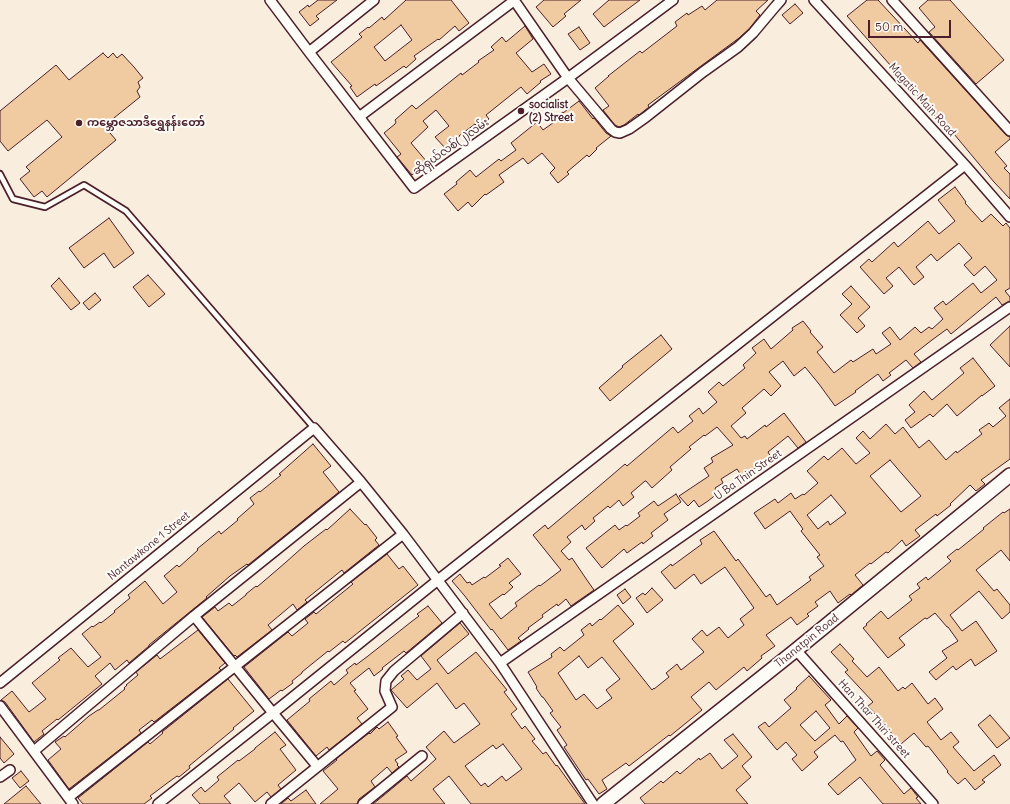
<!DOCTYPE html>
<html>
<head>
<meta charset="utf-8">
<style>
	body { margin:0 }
	#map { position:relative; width:1010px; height:804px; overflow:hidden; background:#f9eddd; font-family:Delius,sans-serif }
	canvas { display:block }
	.scale { position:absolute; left:868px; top:20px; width:83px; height:18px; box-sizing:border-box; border:2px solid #4a1f2b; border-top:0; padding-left:5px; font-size:12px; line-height:14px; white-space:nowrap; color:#4a1f2b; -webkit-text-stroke:3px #fdfcf7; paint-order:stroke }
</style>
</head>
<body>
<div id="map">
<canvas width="1010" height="804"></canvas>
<div class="scale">50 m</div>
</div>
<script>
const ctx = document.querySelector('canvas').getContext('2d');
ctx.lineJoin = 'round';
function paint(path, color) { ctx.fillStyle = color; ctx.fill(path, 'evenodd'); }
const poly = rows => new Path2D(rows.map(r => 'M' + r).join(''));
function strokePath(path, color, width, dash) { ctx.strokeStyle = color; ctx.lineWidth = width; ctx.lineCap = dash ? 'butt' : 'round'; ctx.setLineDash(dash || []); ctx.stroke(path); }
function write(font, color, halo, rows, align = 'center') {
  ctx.font = font + ' Delius,"Noto Sans Myanmar",sans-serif'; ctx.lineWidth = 4; ctx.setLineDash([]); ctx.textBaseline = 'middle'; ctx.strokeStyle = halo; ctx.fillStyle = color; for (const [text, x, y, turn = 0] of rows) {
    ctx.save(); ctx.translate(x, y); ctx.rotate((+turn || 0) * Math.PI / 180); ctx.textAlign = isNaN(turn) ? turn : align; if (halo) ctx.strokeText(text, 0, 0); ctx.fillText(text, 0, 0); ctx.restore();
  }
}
const building = poly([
	[318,0,337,0,316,16,319,19,310,26,299,12,308,5,309,7,318,0],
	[406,0,451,0,469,23,459,31,455,26,439,40,438,39,414,56,416,59,406,68,404,66,376,86,375,84,357,97,350,87,352,86,331,62,362,37,359,34,368,27,369,28,382,17,384,20,406,0],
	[401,25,412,40,385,61,374,47,401,25],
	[544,0,581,0,564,14,566,16,553,27,536,7,544,0],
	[609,0,640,0,617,17,604,27,593,14,609,0],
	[717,0,768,0,756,11,760,15,749,29,739,38,648,105,649,107,639,115,638,114,624,125,619,127,615,125,603,110,609,106,595,88,609,76,608,76,640,51,642,53,677,26,675,22,687,13,688,15,702,6,705,10,717,0],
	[867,0,878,0,918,43,920,40,1006,135,1010,137,1010,139,995,152,1007,166,1004,168,1010,174,1010,199,994,182,944,122,942,124,847,16,867,0],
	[928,0,950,0,1004,60,976,84,929,32,935,27,919,8,928,0],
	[795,4,803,13,790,24,782,15,795,4],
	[525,26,533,39,516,53,532,72,544,64,551,74,540,81,541,82,527,94,521,87,486,115,489,119,478,127,475,124,459,136,459,137,454,141,454,142,446,149,435,137,449,126,436,110,423,121,428,127,411,143,427,162,412,175,397,157,401,154,384,133,395,124,396,122,395,120,412,105,416,109,461,73,462,75,479,62,478,61,494,50,491,47,502,37,506,42,525,26],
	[579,27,590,43,580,50,568,34,579,27],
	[103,53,108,58,113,53,117,58,122,54,134,67,143,78,138,82,140,87,137,91,140,97,104,126,116,140,47,197,42,191,34,197,20,179,30,171,26,167,62,137,47,120,8,151,0,141,0,111,56,65,69,80,103,53],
	[579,101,593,119,594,118,606,133,611,136,596,148,597,149,589,157,587,155,567,172,569,174,558,183,550,173,555,168,542,153,528,164,523,158,499,175,504,182,486,195,485,194,472,207,468,202,458,211,444,194,457,184,456,182,470,170,476,177,499,159,501,161,516,150,511,143,537,122,543,130,557,120,555,118,563,112,563,113,579,101],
	[955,187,966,202,965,203,982,222,991,214,1003,226,1006,223,1010,228,1010,288,1005,291,1010,297,1010,301,1002,305,996,297,951,334,947,329,932,340,914,354,921,362,913,368,906,360,889,373,891,375,883,381,878,374,855,391,856,392,835,406,819,384,805,367,794,376,783,361,769,372,781,386,771,396,764,389,742,408,746,413,731,426,741,438,745,436,747,439,765,425,766,427,784,413,806,442,798,448,788,436,768,452,771,457,751,471,752,472,743,478,737,469,721,479,723,483,715,488,718,493,708,501,699,507,694,500,688,506,679,496,709,476,704,468,713,462,711,458,733,445,717,427,705,436,704,435,689,447,691,449,670,467,672,470,652,488,646,481,645,481,631,493,634,497,623,506,619,500,610,508,608,506,593,518,595,521,585,530,582,525,567,537,571,542,561,551,569,560,572,558,589,583,594,590,571,606,566,599,558,606,557,604,542,615,543,617,528,628,529,629,518,638,521,641,508,650,492,629,491,630,464,595,452,581,460,574,467,583,470,582,472,585,484,577,485,578,501,566,499,565,508,558,521,574,509,583,513,587,504,595,503,594,489,604,501,619,517,606,515,603,539,585,540,586,561,570,533,535,545,525,548,529,604,482,625,464,627,466,673,427,678,433,693,421,689,416,699,408,703,414,717,402,708,392,719,382,723,386,745,368,743,365,756,353,752,348,764,339,771,349,793,330,792,328,803,321,811,331,810,332,823,347,817,352,834,373,851,360,853,362,873,349,876,354,891,344,882,333,890,327,900,340,915,327,921,333,929,327,932,329,943,319,934,308,943,301,946,305,973,283,981,293,997,280,985,266,974,276,964,265,972,258,959,243,937,261,931,254,916,267,924,277,914,285,899,267,886,278,893,286,884,294,860,267,869,259,872,262,894,242,898,247,928,221,939,234,955,221,938,200,955,187],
	[109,218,134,253,114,268,104,253,84,268,69,248,109,218],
	[148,275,165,294,149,307,133,287,148,275],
	[59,278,80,303,71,310,51,286,59,278],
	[851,286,870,307,858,318,865,326,857,333,840,315,852,304,842,294,851,286],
	[95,293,101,300,89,310,83,303,95,293],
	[1010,326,1010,367,990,345,1010,326],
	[661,335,672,349,610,401,599,388,623,367,622,366,661,335],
	[973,358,995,386,982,396,982,395,957,416,947,404,933,417,930,414,911,428,905,420,915,412,909,405,924,391,932,400,964,373,960,368,973,358],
	[1010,399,1010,459,981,480,985,484,976,491,970,485,950,504,951,505,937,516,936,514,915,530,920,536,906,546,902,540,888,553,886,552,871,564,870,563,855,575,863,585,851,595,850,594,838,603,830,591,815,602,818,606,807,614,809,616,797,625,791,617,766,635,775,646,761,656,762,658,747,671,744,667,716,690,709,682,691,697,702,710,670,736,669,735,629,766,626,763,602,780,607,789,599,794,588,779,586,780,564,747,567,745,557,730,561,727,550,713,553,711,543,697,542,697,536,688,537,687,528,672,552,657,551,654,560,647,564,651,584,635,581,630,590,623,592,626,600,619,601,620,618,605,634,624,613,641,652,690,654,688,654,689,669,677,666,673,677,664,681,670,704,652,692,639,702,630,707,636,719,627,728,638,744,625,740,619,754,608,725,567,701,584,694,574,675,589,661,572,671,564,672,566,702,544,700,540,714,531,736,561,738,559,766,597,770,594,777,605,811,580,809,577,824,566,817,557,820,555,801,531,803,529,790,511,765,529,754,513,775,499,778,503,791,493,795,499,803,494,804,495,818,483,807,471,824,456,828,460,842,448,856,464,870,453,856,438,863,431,870,439,886,424,895,434,903,427,919,448,929,440,946,460,956,451,957,453,982,434,979,430,989,423,993,427,1006,416,999,408,1010,399],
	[890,460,921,496,901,512,870,476,890,460],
	[831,495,846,513,830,525,828,521,818,529,807,515,831,495],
	[579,656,588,668,602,657,620,679,606,690,612,698,597,709,584,694,576,700,558,673,579,656],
	[313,444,331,466,323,472,339,492,248,565,247,564,230,576,206,597,207,598,149,645,149,646,129,663,127,660,115,670,110,663,95,676,102,684,58,720,57,719,42,731,44,734,34,742,5,702,1,700,12,691,29,712,46,699,32,683,60,660,58,658,71,648,88,667,101,657,82,634,92,626,93,627,100,622,101,623,115,612,114,611,130,598,128,595,145,581,163,604,177,592,164,576,177,565,179,567,198,550,197,549,219,531,221,534,238,520,237,519,254,504,250,498,259,491,260,492,281,475,279,474,313,444],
	[676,494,681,502,664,514,668,520,651,533,653,536,643,544,642,542,627,553,624,549,602,568,586,548,615,525,619,530,626,525,627,526,640,516,638,513,654,501,658,506,676,494],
	[350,509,365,525,366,524,377,538,375,540,379,545,344,573,342,570,305,600,307,602,297,610,293,604,268,625,272,630,237,657,235,655,234,656,202,617,215,607,218,611,229,603,232,606,246,595,246,594,256,586,257,587,285,563,304,546,326,529,327,530,350,509],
	[1010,509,1010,561,1001,550,976,570,994,591,997,589,1010,605,1010,612,1002,619,979,591,950,615,962,631,976,621,997,651,975,666,971,659,956,670,953,666,936,680,929,672,947,658,942,651,958,641,948,627,947,627,935,613,927,619,925,618,899,638,905,645,888,658,863,628,867,625,866,624,881,611,888,619,912,600,909,596,920,588,917,584,926,577,928,580,951,561,947,557,957,549,958,550,984,529,983,528,1003,512,1004,513,1010,509],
	[387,554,399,569,403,566,418,585,345,643,343,641,329,652,328,651,302,672,302,673,292,681,293,683,282,691,281,690,269,699,244,667,288,632,292,636,308,623,305,619,314,612,316,614,353,584,351,582,387,554],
	[652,588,663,600,647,613,636,598,643,593,645,595,652,588],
	[625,589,631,597,623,604,617,595,625,589],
	[428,606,442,623,406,653,404,651,382,668,383,669,374,676,369,668,350,683,356,690,354,691,368,709,357,718,362,724,329,750,327,747,316,756,287,720,310,701,309,699,331,681,334,685,348,673,346,670,355,663,356,665,368,656,411,622,419,616,417,614,428,606],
	[460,623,469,634,437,660,448,674,476,652,507,690,504,692,517,709,511,714,522,729,525,726,535,739,532,741,543,754,546,752,556,766,557,765,585,804,471,804,449,776,433,789,445,804,373,804,383,796,407,776,411,781,436,759,426,747,444,731,454,743,480,724,464,703,456,709,437,683,407,708,391,690,404,679,401,676,408,670,417,680,431,669,421,656,460,623],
	[503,744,522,769,506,781,502,776,488,787,485,783,481,786,465,766,493,745,496,749,503,744],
	[198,630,225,663,219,668,221,670,154,722,152,720,139,730,141,733,69,789,48,760,61,749,55,742,64,736,65,737,89,716,98,710,99,710,125,689,124,688,127,685,126,685,138,675,136,672,157,655,160,659,198,630],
	[840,644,854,659,852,661,867,677,879,667,898,691,903,687,905,689,912,683,928,704,935,698,943,709,927,722,941,740,951,732,959,742,953,747,974,771,994,755,1001,765,982,780,985,782,975,790,965,778,958,784,947,772,948,771,928,746,926,747,914,733,901,744,868,706,873,702,845,672,848,670,831,652,840,644],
	[809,676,831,700,825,705,839,724,847,716,858,728,854,732,871,756,877,751,885,760,880,765,904,794,911,788,918,797,916,798,921,804,883,804,860,777,838,795,828,784,856,760,843,741,841,742,835,735,814,752,818,757,802,771,792,759,797,755,786,742,777,750,758,727,765,722,769,727,791,708,784,700,797,689,796,688,809,676],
	[816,711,830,728,815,741,800,725,816,711],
	[228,679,254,711,233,728,234,729,189,766,190,768,179,777,177,776,166,784,150,796,152,798,144,804,83,804,78,798,148,742,150,744,163,733,162,732,228,679],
	[990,715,1010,738,997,748,978,725,990,715],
	[388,722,398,736,396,737,407,752,395,760,398,764,397,765,399,767,392,773,387,767,371,781,375,787,359,799,357,804,320,804,338,789,323,771,337,760,336,759,369,733,370,734,377,727,379,729,388,722],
	[275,732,286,745,280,749,296,770,278,785,281,789,271,797,267,792,255,802,239,783,224,796,231,804,200,804,192,795,201,787,205,792,219,780,217,777,238,760,239,761,255,749,255,748,275,732],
	[733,734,752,757,742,766,751,777,736,790,748,804,645,804,640,798,661,781,663,783,677,771,680,774,699,758,700,760,710,753,722,769,738,756,724,740,733,734],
	[0,737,14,754,4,763,0,758,0,737],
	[21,771,29,781,20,788,12,778,21,771],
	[26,786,41,804,4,804,26,786],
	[306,790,316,804,281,804,288,798,291,801,306,790]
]);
paint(building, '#f0caa0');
strokePath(building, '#4a1f2b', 1);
const service = poly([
	[0,174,13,199,45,207,84,185,126,211,314,428]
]);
const minor = poly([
	[270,0,309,52,414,188,568,78,673,0],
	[514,0,568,78,611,129,615,132,620,133,629,129,646,117,703,72,738,47,753,33,774,8,781,0],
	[814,0,965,165,1010,217],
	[892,0,1010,131],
	[309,52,374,0],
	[359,117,515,0],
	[194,616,273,713,317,766],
	[796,650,933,804],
	[500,663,1010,307],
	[0,683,314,428,361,482,403,534,500,663,593,804],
	[0,706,73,804],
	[34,751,194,616,361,482],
	[0,777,10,770],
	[69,797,403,534],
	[158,804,273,713,438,580,965,165],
	[271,804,392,707,385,691,386,681,394,671,463,613],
	[363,804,422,756]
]);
const secondary = poly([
	[603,804,796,650,1010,475]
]);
strokePath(service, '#4a1f2b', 8);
strokePath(minor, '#4a1f2b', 12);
strokePath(secondary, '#4a1f2b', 16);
strokePath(service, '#fdfcf7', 4.5);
strokePath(minor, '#fdfcf7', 9);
strokePath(secondary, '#fdfcf7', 13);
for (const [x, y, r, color] of [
	[521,111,4,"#4a1f2b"],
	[79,123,4,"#4a1f2b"]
]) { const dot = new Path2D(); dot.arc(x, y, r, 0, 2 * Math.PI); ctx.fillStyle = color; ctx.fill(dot); strokePath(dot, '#fdfcf7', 1.5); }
write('11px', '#4a1f2b', '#fdfcf7', [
	["Magatic Main Road",922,100,48],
	["ဆိုရှယ်လစ်(၂)လမ်း",451,147,-35],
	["U Ba Thin Street",748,475,-35],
	["Nantawkone 1 Street",149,546,-39],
	["Thanatpin Road",807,641,-39],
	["Han Thar Thiri street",874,719,48]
]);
write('bold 11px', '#4a1f2b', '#fdfcf7', [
	["socialist",529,105],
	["(2) Street",529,118],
	["ကမ္ဘောဇသာဒီရွှေနန်းတော်",87,123]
], 'left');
</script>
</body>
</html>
